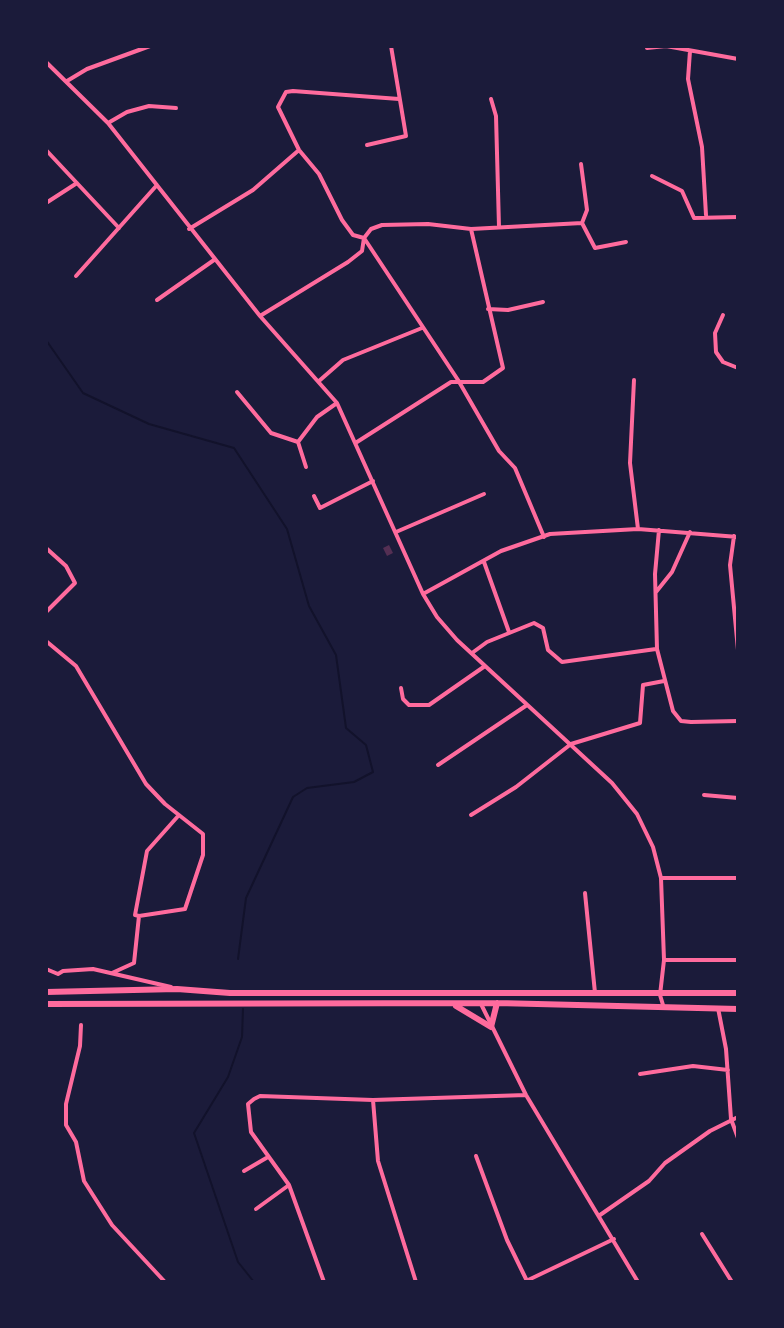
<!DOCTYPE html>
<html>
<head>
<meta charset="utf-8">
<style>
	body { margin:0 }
	#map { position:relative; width:784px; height:1328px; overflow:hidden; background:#1b1b3a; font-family:"Exo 2",sans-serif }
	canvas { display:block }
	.frame { position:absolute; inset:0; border:48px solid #1b1b3a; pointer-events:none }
</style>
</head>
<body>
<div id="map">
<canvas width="784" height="1328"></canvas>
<div class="frame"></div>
</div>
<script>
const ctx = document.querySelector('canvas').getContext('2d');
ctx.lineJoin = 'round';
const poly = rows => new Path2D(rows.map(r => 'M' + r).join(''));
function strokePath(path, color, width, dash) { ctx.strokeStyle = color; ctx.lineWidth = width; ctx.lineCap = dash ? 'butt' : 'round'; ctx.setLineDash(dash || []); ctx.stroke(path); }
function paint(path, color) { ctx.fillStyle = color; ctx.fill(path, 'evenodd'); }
strokePath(poly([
	[46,340,83,393,149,424,234,448,287,529,309,606,336,655,346,728,366,745,373,772,354,782,307,788,293,797,246,898,238,959],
	[243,1009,242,1037,228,1077,194,1133,238,1262,254,1282]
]), '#12122b', 2);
paint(poly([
	[389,545,393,553,387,556,383,548]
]), '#542f53');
strokePath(poly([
	[647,48,666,46,738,59],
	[690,51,688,79,702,147,706,215],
	[46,62,108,123,260,316,337,403,423,594,437,617,457,640,612,783,637,814,653,847,661,878,664,960,660,995,663,1005],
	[67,81,87,69,150,46],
	[399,99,293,91,286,92,278,107,299,150,319,174,342,220,353,235,364,238,458,380,499,451,515,468,544,537],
	[491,99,496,116,499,227],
	[108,123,127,112,149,106,176,108],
	[367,145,406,136,391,46],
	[46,150,119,228],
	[581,164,587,210,582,223],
	[652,176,682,191,694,218,738,217],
	[46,203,77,183],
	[582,223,595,248,626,242],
	[189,229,253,190,299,150],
	[76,276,157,185],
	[157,300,214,260],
	[488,309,508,310,543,302],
	[723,315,715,333,716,352,723,362,738,368],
	[260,316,348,262,362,251,364,238,371,229,382,225,428,224,471,229,582,223],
	[634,380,630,463,638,529],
	[319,381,343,360,422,328],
	[237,392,271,433,298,442,306,467],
	[298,442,317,417,337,403],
	[357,442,451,382,483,382,503,368,471,229],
	[314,496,320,508,373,481],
	[659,530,655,574,657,649,673,711,681,721,691,722,738,721],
	[396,532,484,494],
	[734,536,730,565,738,650],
	[46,548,66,566,75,583,46,612],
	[484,562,509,632],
	[656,592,672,572,690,532],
	[423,594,501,551,550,534,638,529,738,537],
	[46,641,76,666,146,784,165,804,203,834,203,855,185,909,139,916],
	[472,653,487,642,534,623,543,628,548,650,562,662,656,649],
	[401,688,403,699,409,705,429,705,485,666],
	[438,765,527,705],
	[704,795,738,798],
	[471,815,516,787,571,744,640,723,643,685,664,681],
	[661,878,738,878],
	[585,893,595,993],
	[664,960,738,960],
	[46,969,58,974,63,971,93,969,171,987],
	[112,973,134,963,139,916,135,915,147,851,179,815],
	[481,1004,526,1095,638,1282],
	[718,1008,726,1049,731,1119,738,1138],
	[81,1025,80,1046,66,1104,66,1125,76,1142,84,1181,112,1225,165,1282],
	[640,1074,693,1066,728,1070],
	[373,1100,378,1161,416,1282],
	[476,1156,507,1240,527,1281],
	[244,1171,268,1157],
	[256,1209,289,1185],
	[600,1215,649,1181,665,1163,710,1131,738,1117],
	[702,1234,732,1282],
	[324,1282,289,1185,251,1132,248,1104,254,1099,260,1096,373,1100,526,1095],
	[524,1282,614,1239]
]), '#ff6b9d', 4);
strokePath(poly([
	[46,992,177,989,230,993,738,993],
	[46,1004,497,1003,738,1009],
	[456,1006,491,1027,497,1003]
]), '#ff6b9d', 6);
</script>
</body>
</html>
